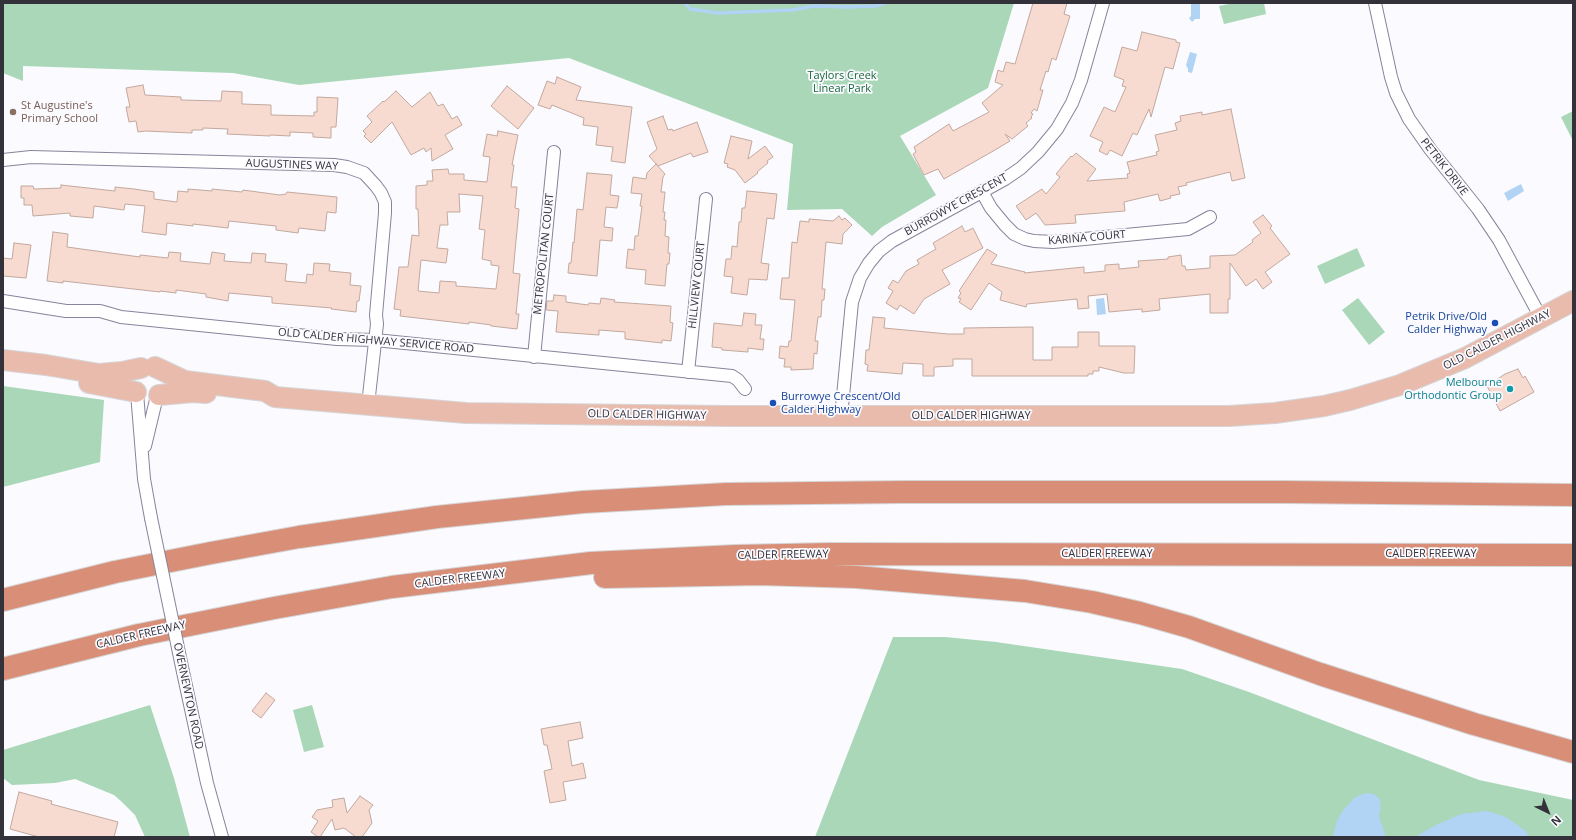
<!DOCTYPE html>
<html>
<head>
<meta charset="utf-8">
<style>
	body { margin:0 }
	#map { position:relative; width:1576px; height:840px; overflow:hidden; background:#fafaff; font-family:"Open Sans",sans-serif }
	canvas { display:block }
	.frame { position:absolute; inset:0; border:4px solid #33323b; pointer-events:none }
	.north { position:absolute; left:1528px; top:792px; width:40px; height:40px; -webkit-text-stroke:3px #fafaff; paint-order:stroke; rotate:137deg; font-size:11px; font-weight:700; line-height:16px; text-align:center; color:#33323b }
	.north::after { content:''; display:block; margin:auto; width:14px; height:18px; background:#33323b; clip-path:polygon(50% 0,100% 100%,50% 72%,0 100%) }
</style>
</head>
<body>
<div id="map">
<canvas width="1576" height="840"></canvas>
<div class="frame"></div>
<div class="north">N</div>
</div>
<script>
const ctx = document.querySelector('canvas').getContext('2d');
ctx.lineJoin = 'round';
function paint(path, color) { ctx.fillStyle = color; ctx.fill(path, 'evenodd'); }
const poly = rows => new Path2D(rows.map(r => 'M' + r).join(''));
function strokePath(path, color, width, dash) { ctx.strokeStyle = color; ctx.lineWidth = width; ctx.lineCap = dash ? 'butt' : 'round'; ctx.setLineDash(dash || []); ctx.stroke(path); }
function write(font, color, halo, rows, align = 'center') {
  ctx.font = font + ' "Open Sans",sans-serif'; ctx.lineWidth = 3.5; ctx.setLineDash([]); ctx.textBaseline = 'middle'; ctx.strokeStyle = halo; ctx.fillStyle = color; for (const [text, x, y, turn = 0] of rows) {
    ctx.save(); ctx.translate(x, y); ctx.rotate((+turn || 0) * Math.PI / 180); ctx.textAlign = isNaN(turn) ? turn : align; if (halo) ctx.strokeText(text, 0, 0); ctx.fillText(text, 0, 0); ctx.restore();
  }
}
paint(poly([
	[3,3,1014,3,988,88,900,136,936,195,882,227,872,236,842,209,787,210,793,144,569,58,299,85,233,73,23,66,23,81,3,73],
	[1234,3,1264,3,1266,14,1224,24,1219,6],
	[1573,111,1573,141,1561,117],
	[1357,248,1365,266,1325,284,1317,266],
	[1358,298,1385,332,1369,345,1342,310],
	[3,386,104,400,100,462,3,487],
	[893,637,945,637,996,642,1182,669,1249,692,1479,780,1573,800,1573,837,815,837],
	[150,705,174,778,190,837,145,837,135,815,122,802,114,795,75,779,55,783,12,785,3,778,3,750],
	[312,705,324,747,304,752,293,710]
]), '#a9d7b7');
paint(poly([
	[1191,3,1200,3,1200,19,1195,19,1192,22,1189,18,1191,16],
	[1190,52,1197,54,1192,73,1188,72,1188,69,1186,65],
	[1521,184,1524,191,1508,201,1504,193],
	[1104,298,1106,314,1097,315,1096,299],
	[1365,793,1374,794,1379,798,1381,804,1379,816,1386,837,1333,837,1337,820,1344,809,1354,798],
	[1487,811,1506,817,1526,831,1529,837,1415,837,1436,825,1461,814]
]), '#b1d3f4');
strokePath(poly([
	[685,3,690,9,718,13,792,10,814,6,847,7,876,6,885,3]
]), '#b1d3f4', 3.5);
const building = poly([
	[1033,3,1067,3,1064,14,1070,16,1056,60,1052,58,1048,72,1046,71,1040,90,1043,90,1037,111,1034,109,1031,113,1033,114,1031,117,1032,118,1026,123,1028,126,1012,139,1005,134,1010,141,995,150,944,179,938,169,924,175,913,154,916,152,914,147,949,124,953,131,989,112,982,103,1003,85,995,82,998,70,1003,72,1006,62,1015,64,1033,3],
	[1142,32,1176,40,1176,42,1180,43,1173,69,1165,67,1151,117,1149,109,1137,135,1133,133,1122,156,1110,150,1107,155,1099,151,1103,142,1090,136,1104,107,1115,112,1126,87,1122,86,1124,80,1114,76,1122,47,1137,51,1142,32],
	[557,77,581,87,576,100,632,107,625,163,611,161,613,147,596,145,598,127,583,125,584,118,552,105,550,109,538,105,547,81,555,84,557,77],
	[143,85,145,95,181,97,181,100,221,101,222,91,242,92,242,104,271,105,271,115,314,116,314,112,317,112,317,97,338,98,336,127,331,127,331,138,313,137,313,133,290,132,290,136,270,135,270,136,227,134,228,129,203,128,203,130,192,130,192,133,145,131,138,132,136,121,129,122,126,107,130,107,126,88,143,85],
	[507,86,534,108,518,129,491,106,507,86],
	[396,91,412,107,430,92,438,106,443,104,452,119,457,116,462,125,445,135,453,149,432,161,431,148,426,152,424,148,411,155,392,122,371,143,364,136,366,134,363,131,372,122,367,116,383,101,384,102,396,91],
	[1231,109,1245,178,1232,181,1230,172,1186,183,1187,185,1178,187,1180,194,1170,196,1171,198,1160,201,1158,194,1124,202,1125,211,1075,215,1076,223,1045,225,1036,213,1026,220,1016,206,1042,189,1046,194,1060,177,1056,174,1071,156,1072,157,1076,153,1096,169,1087,181,1128,178,1127,174,1130,173,1127,162,1157,155,1156,152,1159,151,1155,135,1177,130,1175,123,1181,121,1180,116,1202,112,1202,115,1231,109],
	[663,116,668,130,672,129,673,131,697,122,708,152,693,157,691,153,658,166,649,156,657,149,647,122,663,116],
	[498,131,518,135,512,165,514,165,511,187,517,187,515,208,519,209,513,273,520,274,516,314,519,314,517,329,491,326,491,325,469,322,469,324,400,316,401,310,394,309,399,267,408,267,412,235,419,236,418,209,416,209,416,186,427,185,427,181,433,181,432,170,448,169,449,174,464,174,464,180,487,182,490,157,483,156,487,134,497,136,498,131],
	[459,194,483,196,479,229,485,230,482,259,491,261,491,265,499,266,496,289,456,286,456,282,440,281,439,293,418,291,421,260,446,263,448,249,437,248,440,225,448,225,447,212,460,212,459,194],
	[731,136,752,141,748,159,765,146,773,157,767,161,768,163,757,172,758,173,745,183,735,170,727,167,728,164,724,163,731,136],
	[656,164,665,174,663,177,661,192,665,192,663,212,665,212,664,220,666,220,665,236,669,237,668,253,670,253,669,264,667,264,665,286,645,284,646,270,626,268,628,249,634,250,635,236,638,236,642,206,640,206,642,194,631,193,633,177,646,179,647,173,656,164],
	[587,173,612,175,610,195,619,196,617,208,606,207,604,227,613,228,612,241,600,240,597,276,568,273,569,263,571,263,573,242,574,243,577,209,583,210,587,173],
	[61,185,115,191,115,187,134,189,154,192,154,199,177,202,178,191,188,192,188,189,212,191,212,189,242,192,243,190,280,195,286,194,287,192,337,197,336,213,327,212,325,231,299,228,298,233,276,230,276,226,229,221,228,228,193,224,193,226,167,223,166,235,142,232,145,206,125,204,124,210,94,206,93,218,70,216,70,213,33,216,32,205,24,205,24,198,21,198,21,186,33,186,34,189,61,188,61,185],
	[747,191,777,194,774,219,767,218,761,263,769,264,767,280,749,279,747,295,731,293,733,277,724,276,726,259,731,259,732,246,737,247,739,222,741,222,742,208,745,208,747,191],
	[1263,215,1272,226,1270,228,1290,254,1265,272,1272,282,1263,289,1256,279,1246,286,1230,263,1230,299,1228,299,1228,313,1210,313,1210,294,1159,299,1160,310,1142,312,1142,309,1109,312,1107,294,1088,296,1089,308,1078,309,1077,299,1027,304,1026,307,1000,300,1002,292,989,283,971,310,959,302,961,299,958,298,961,293,959,291,987,249,997,255,991,264,1025,272,1024,273,1084,267,1084,273,1105,271,1105,265,1119,264,1119,269,1139,267,1138,261,1168,259,1168,257,1181,255,1182,266,1185,266,1186,270,1210,268,1210,256,1235,255,1253,242,1252,240,1261,233,1253,222,1263,215],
	[839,216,842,220,845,218,852,225,843,234,842,244,826,242,822,289,825,289,824,300,822,300,821,317,818,317,815,341,818,341,817,354,814,353,813,369,791,370,791,367,784,367,785,359,779,358,780,346,788,347,789,341,791,341,795,300,780,299,782,278,789,278,792,242,797,243,800,221,809,222,809,219,833,221,839,216],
	[962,226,965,232,973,228,983,248,942,270,950,284,924,299,914,314,900,305,897,310,886,303,893,291,888,288,893,280,898,283,906,271,919,264,917,260,936,249,933,243,962,226],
	[53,232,68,234,67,247,140,257,140,255,168,258,169,252,181,253,180,261,210,264,212,252,225,254,224,261,251,263,252,253,266,254,265,262,287,264,285,281,306,283,307,274,313,275,314,263,330,264,329,271,351,273,350,285,361,286,359,301,357,301,356,312,331,309,332,308,272,303,272,297,229,293,228,301,206,297,206,294,176,290,176,293,160,291,160,292,63,281,63,283,47,281,53,232],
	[14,243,31,245,26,278,3,276,3,258,12,259,14,243],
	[554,295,566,296,566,302,588,305,589,303,600,304,601,298,615,300,614,302,671,306,670,322,673,323,671,341,662,340,662,343,625,339,625,332,599,330,599,335,556,332,558,311,546,310,547,301,553,301,554,295],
	[744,313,756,314,755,325,762,325,760,339,764,339,763,350,748,348,748,352,722,350,722,348,712,347,714,323,742,326,744,313],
	[873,317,885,318,884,328,948,334,964,334,964,328,1033,327,1033,360,1052,360,1052,347,1078,347,1078,332,1099,332,1099,346,1135,346,1134,373,1124,373,1099,367,1099,371,1093,371,1093,374,1088,374,1088,376,972,376,972,359,953,359,953,366,934,367,934,376,923,376,923,364,903,363,902,374,867,371,868,365,865,364,866,350,869,350,873,317],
	[1518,369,1523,378,1525,376,1534,392,1500,411,1487,386,1505,374,1518,369],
	[266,693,275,700,261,718,252,711,266,693],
	[580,722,583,738,568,741,572,766,583,763,586,778,563,782,566,800,550,803,544,771,552,769,547,745,544,745,541,729,580,722],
	[19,792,52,801,51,804,118,822,114,837,39,837,10,829,19,792],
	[360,796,373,805,369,810,372,823,362,837,356,837,344,828,335,830,332,819,320,837,318,837,311,832,318,821,312,817,317,810,333,807,332,800,344,798,347,813,360,796]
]);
paint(building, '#f7dbd1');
strokePath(building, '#c2a89e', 1);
const street = poly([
	[1375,3,1391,77,1396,93,1409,119,1430,149,1478,209,1499,240,1541,318],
	[3,160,31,157,334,165,347,167,364,173,376,186,381,193,385,202,385,213,376,315,377,324,368,405],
	[982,192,991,208,1005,225,1014,234,1025,239,1034,241,1053,242,1188,229,1210,217],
	[3,301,66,311,100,311,121,317,337,339,375,340,732,376,738,380,745,389],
	[534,357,554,152],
	[688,372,706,199],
	[137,393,144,479,151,518],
	[841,417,852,302,860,278,869,263,879,251,892,241,1005,179,1021,168,1038,152,1057,129,1072,103,1081,80,1103,3],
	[145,446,157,396],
	[183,672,207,783,222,837]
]);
const primary = poly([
	[3,360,46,365,99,374,122,372,141,368],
	[155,367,185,381,265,391,275,397,466,413,727,416,1229,416,1275,413,1324,406,1350,400,1400,385,1465,358,1573,301],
	[89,383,136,392],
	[159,395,193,392,206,393]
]);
const highway = poly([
	[605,577,760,574,856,577,1025,591,1092,602,1140,613,1189,627,1320,674,1474,724,1573,752],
	[3,600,115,572,211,553,299,537,437,517,583,502,726,494,903,492,1286,492,1573,495],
	[3,669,139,635,274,608,392,587,591,563,735,556,830,554,1573,555]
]);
strokePath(street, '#87849b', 14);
strokePath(primary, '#d6d6d8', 22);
strokePath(highway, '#d6d6d8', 24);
strokePath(street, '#fff', 12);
strokePath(primary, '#e8bbad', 20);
strokePath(highway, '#d88e77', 22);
const streetBridge = poly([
	[151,518,183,672]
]);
strokePath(streetBridge, '#87849b', 14, []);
strokePath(streetBridge, '#fff', 12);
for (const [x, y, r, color] of [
	[13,112,4,"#8d6e63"],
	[1495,323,4,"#1a4fb4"],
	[1510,389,4,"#0f9aa8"],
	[773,403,4,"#1a4fb4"]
]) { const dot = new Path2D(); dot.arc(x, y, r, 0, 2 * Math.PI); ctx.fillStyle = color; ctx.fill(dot); strokePath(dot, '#fafaff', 1.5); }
write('11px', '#18663b', '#fafaff', [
	["Taylors Creek",842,76],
	["Linear Park",842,89]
]);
write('11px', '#785e54', '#fafaff', [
	["St Augustine's",21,106],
	["Primary School",21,119]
], 'left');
write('11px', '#33323b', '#fafaff', [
	["AUGUSTINES WAY",292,165,2],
	["PETRIK DRIVE",1444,167,52],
	["BURROWYE CRESCENT",956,205,-29],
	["KARINA COURT",1087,238,-5],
	["METROPOLITAN COURT",544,254,-84],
	["HILLVIEW COURT",697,285,-84],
	["OLD CALDER HIGHWAY",1497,340,-27],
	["OLD CALDER HIGHWAY SERVICE ROAD",376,341,5],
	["OLD CALDER HIGHWAY",647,415,1],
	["OLD CALDER HIGHWAY",971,416],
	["CALDER FREEWAY",1107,554],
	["CALDER FREEWAY",1431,554],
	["CALDER FREEWAY",783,555,-1],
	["CALDER FREEWAY",460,579,-7],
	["CALDER FREEWAY",141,635,-13],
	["OVERNEWTON ROAD",188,696,78]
]);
write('11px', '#164399', '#fafaff', [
	["Petrik Drive/Old",1487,317],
	["Calder Highway",1487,330],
	["Burrowye Crescent/Old",781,397,"left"],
	["Calder Highway",781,410,"left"]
], 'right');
write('11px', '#0d838f', '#fafaff', [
	["Melbourne",1502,383],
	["Orthodontic Group",1502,396]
], 'right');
</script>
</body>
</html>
